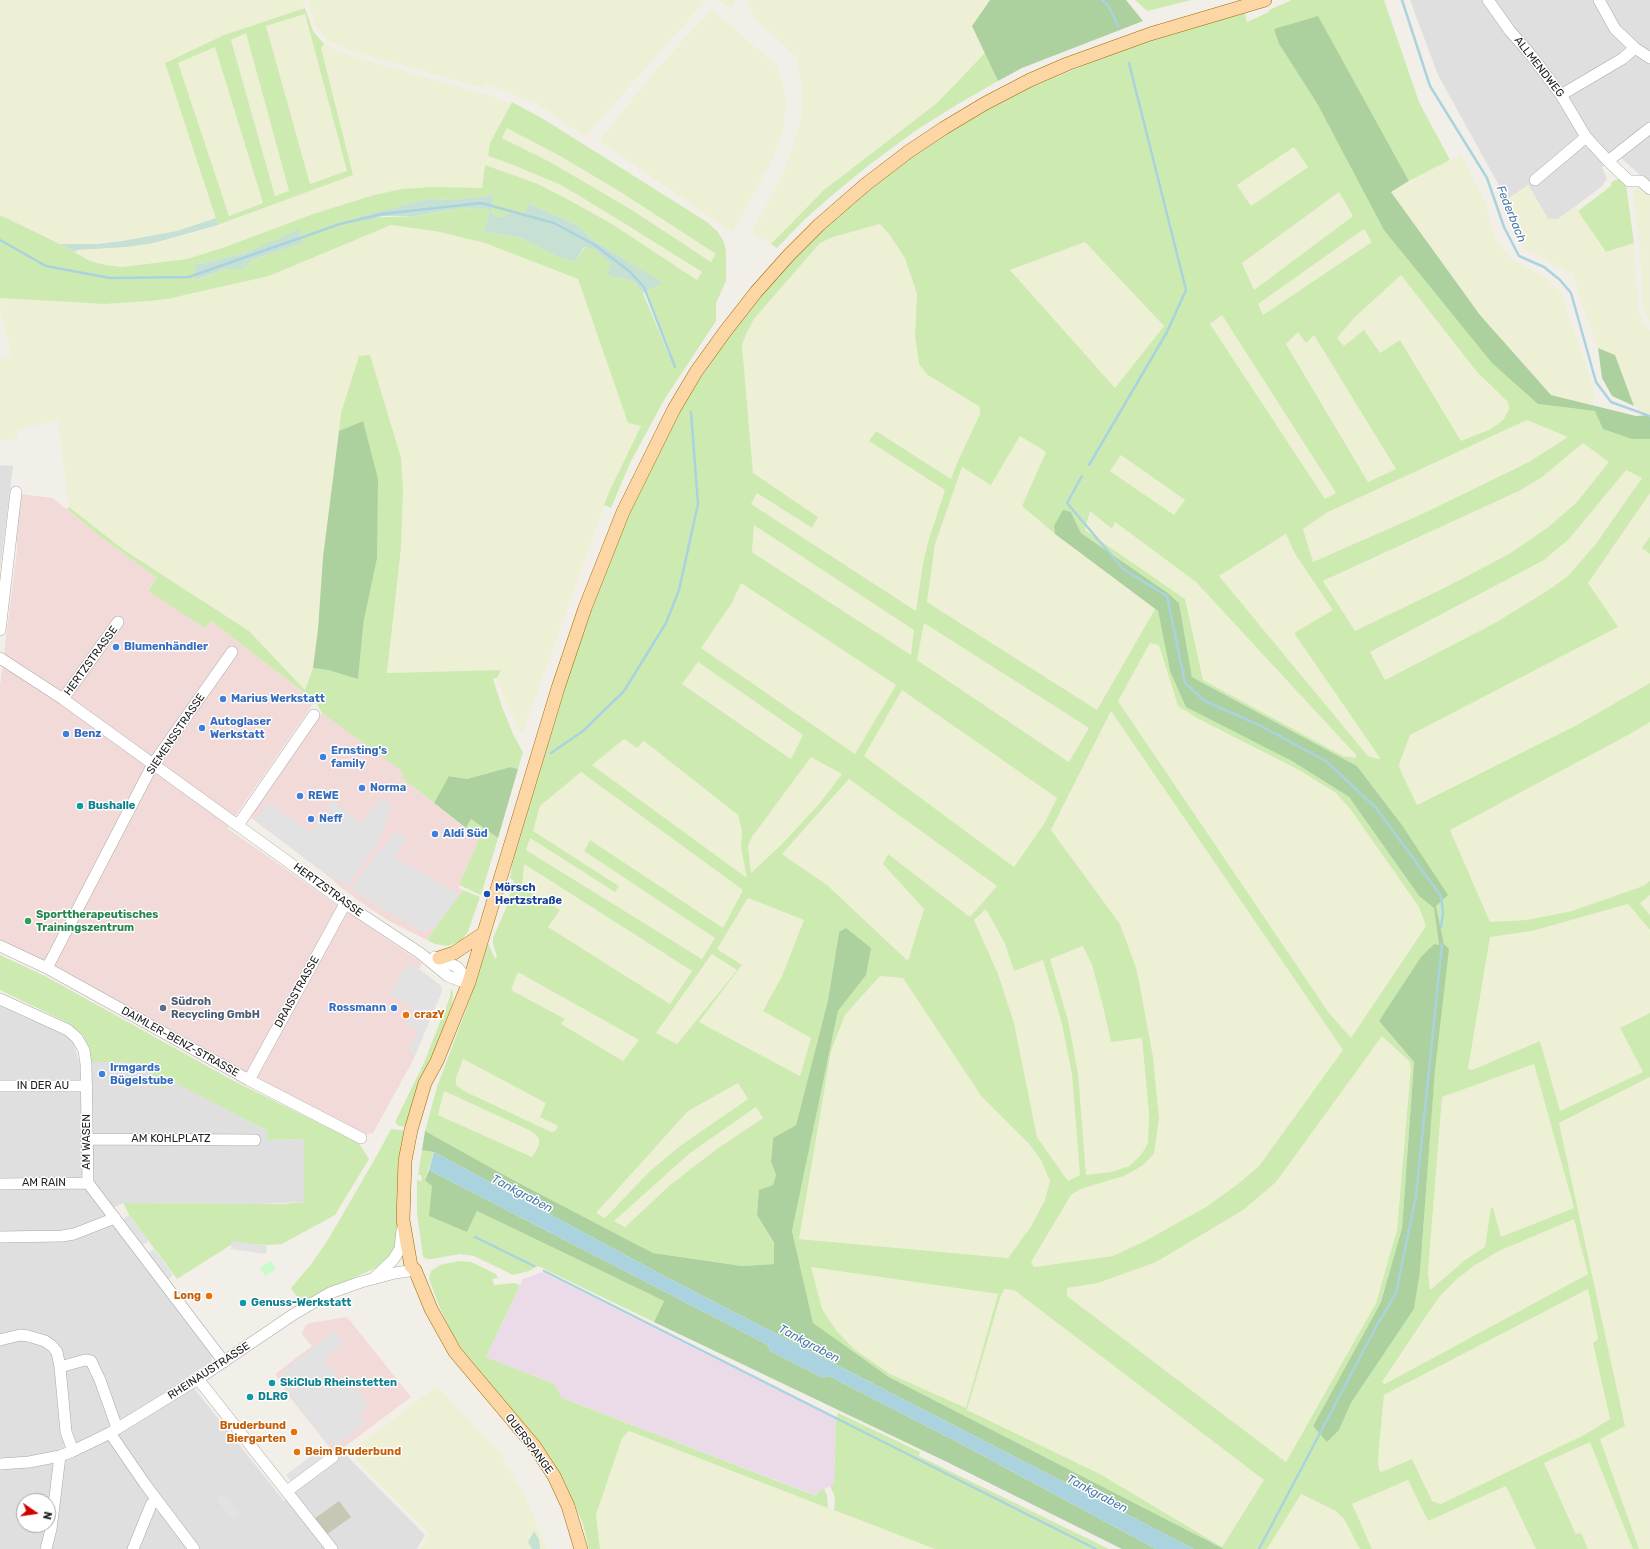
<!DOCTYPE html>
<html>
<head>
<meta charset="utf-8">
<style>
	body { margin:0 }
	#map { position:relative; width:1650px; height:1549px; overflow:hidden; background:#f2efe9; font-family:Rubik,sans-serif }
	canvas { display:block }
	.north { position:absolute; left:16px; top:1493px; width:40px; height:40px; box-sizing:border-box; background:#fff; border:1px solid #a7a7a7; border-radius:50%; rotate:103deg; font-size:11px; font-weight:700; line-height:16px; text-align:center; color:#222 }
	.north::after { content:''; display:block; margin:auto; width:14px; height:18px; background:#d40000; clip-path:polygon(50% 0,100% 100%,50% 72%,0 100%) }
</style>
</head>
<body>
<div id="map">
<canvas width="1650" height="1549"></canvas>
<div class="north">N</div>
</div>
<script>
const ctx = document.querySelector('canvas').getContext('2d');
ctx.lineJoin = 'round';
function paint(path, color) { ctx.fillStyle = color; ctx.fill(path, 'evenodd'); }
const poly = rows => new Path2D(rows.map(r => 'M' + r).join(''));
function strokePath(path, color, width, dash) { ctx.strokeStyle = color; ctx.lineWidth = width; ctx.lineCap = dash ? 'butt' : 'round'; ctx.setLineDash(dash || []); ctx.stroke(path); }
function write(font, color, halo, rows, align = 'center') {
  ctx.font = font + ' Rubik,sans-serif'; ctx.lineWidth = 3; ctx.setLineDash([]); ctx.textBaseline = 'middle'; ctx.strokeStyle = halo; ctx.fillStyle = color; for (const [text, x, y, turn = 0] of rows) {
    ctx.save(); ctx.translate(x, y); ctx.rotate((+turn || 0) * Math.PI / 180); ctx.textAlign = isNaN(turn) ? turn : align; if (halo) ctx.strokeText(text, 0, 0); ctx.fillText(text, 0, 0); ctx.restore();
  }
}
paint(poly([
	[1410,0,1650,0,1650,184,1621,158,1602,167,1607,179,1601,187,1558,219,1548,219,1528,185,1507,200,1438,75],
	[0,465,13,466,0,570],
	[0,1004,67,1036,74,1044,79,1062,134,1062,152,1070,166,1087,167,1078,268,1131,268,1140,304,1139,305,1202,255,1204,123,1203,104,1213,212,1356,211,1362,186,1378,284,1501,344,1453,425,1535,417,1549,0,1549],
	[24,1501,48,1501,48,1525,24,1525]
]), '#e0dfdf');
paint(poly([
	[20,494,53,498,98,535,157,578,148,590,205,628,211,621,315,701,227,828,337,905,422,963,419,969,441,986,442,991,411,1064,373,1133,366,1135,253,1079,0,946,0,686,17,550,16,517],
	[322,713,404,772,402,778,479,839,459,885,459,888,463,890,430,935,427,940,389,921,366,906,340,887,332,879,250,817],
	[347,1317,411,1397,335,1454,284,1390,286,1388,275,1374,312,1346,302,1334,305,1326,310,1323]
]), '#f2dad9');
paint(poly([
	[542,1272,836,1419,834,1485,819,1491,817,1496,562,1398,554,1384,486,1357,523,1279]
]), '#ebdbe8');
paint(poly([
	[339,1501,351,1517,326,1535,314,1519]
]), '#c7c7b4');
paint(poly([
	[0,0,303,0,305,8,224,35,165,63,216,218,177,231,122,241,72,245,60,244,0,215],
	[308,0,701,0,704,2,585,137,536,103,486,84,483,88,351,51,327,40,315,25],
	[718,0,736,0,731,9],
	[752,0,990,0,972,26,985,53,937,103,824,190,771,244,752,232,783,174,794,144,801,117,803,95,796,56,759,23,747,4],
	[712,9,778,67,786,97,784,129,772,159,733,233,599,141,655,71],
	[305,14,347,172,310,185,266,26],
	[246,33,289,192,275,196,231,40],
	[324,44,342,53,494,97,511,104,491,143,488,156,513,165,561,185,606,212,702,273,697,280,612,224,485,165,483,188,432,187,374,195,313,214,225,247,187,259,122,267,106,265,90,261,75,252,77,250,127,247,154,243,190,234,224,224,298,195,353,175,321,48],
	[215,46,263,203,229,216,178,63],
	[507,127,560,156,619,191,717,254,711,262,632,210,550,163,502,138],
	[1294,147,1308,167,1251,206,1237,185],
	[1461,154,1485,203,1494,236,1510,258,1546,278,1561,293,1594,390,1593,405,1551,395,1480,315,1391,192],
	[1528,185,1548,219,1558,219,1576,206,1606,252,1634,243,1638,309,1644,324,1650,331,1650,415,1634,406,1615,355,1598,348,1580,298,1573,274,1522,248,1514,232,1507,200],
	[1640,187,1650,193,1650,322,1646,316,1643,306,1640,246,1633,195,1635,189],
	[1339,192,1353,216,1254,290,1242,263],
	[880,224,889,234,905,258,917,294,915,336,928,375,980,407,980,414,957,463,952,479,876,431,870,441,945,490,928,542,923,563,916,611,751,504,756,492,811,528,818,517,753,474,742,345,746,334,754,319,820,243,833,237],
	[391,225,440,232,485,243,578,279,628,423,641,426,609,492,522,735,504,698,497,678,501,670,387,673,401,548,403,490,370,355,341,413,323,557,318,629,313,668,305,690,249,631,124,550,69,507,58,420,17,430,17,439,0,441,0,359,12,358,0,309,0,298,105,304,150,301,346,243],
	[1364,229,1373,242,1263,316,1258,304],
	[1085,242,1164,326,1115,388,1010,270],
	[1401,275,1477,372,1508,402,1509,409,1503,420,1491,429,1461,441,1400,340,1380,353,1344,346,1337,338,1354,318],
	[1222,315,1336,493,1325,500,1210,324],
	[1298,332,1314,335,1397,469,1368,482,1286,344],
	[1528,420,1568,437,1529,462,1420,515,1313,562,1303,529,1326,513],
	[1020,436,1046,453,1022,506,1055,534,1155,609,1097,711,927,602,935,544,962,466,991,485],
	[1583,443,1610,462,1576,503,1547,528,1509,554,1444,588,1355,631,1323,582,1519,491,1542,476],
	[1121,455,1185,500,1174,516,1110,471],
	[1626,469,1642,478,1595,545,1568,576,1547,591,1495,623,1385,680,1370,653,1544,560,1569,539],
	[1650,493,1650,536,1643,548,1650,554,1650,683,1577,725,1416,805,1401,772,1399,765,1409,735,1617,627,1587,583],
	[1090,511,1112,529,1114,522,1196,582,1356,755,1356,758,1343,756,1203,680,1185,599,1085,530],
	[754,524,915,630,911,656,752,551],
	[1286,534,1295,554,1334,610,1294,633,1380,758,1378,759,1368,756,1219,576],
	[741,583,896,685,855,754,701,648,732,603],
	[924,623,1089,728,1069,762,917,660],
	[1150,643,1159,645,1178,706,1299,770,1336,793,1351,810,1419,906,1426,926,1351,1039,1329,1013,1118,700],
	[698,662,803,736,791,759,682,683],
	[902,690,1057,798,1044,824,1014,867,864,756],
	[1111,711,1343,1050,1259,1166,1238,1184,1206,1207,1145,1241,1113,1256,1034,1267,1031,1262,1071,1195,1079,1189,1142,1166,1154,1154,1159,1119,1120,924,1051,830],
	[1650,722,1650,881,1643,886,1572,911,1527,920,1490,922,1450,830,1630,734],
	[625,738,637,748,644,741,738,815,742,831,741,848,747,878,591,765],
	[811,756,842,774,819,804,783,843,751,873,748,846,752,837],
	[581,772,743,890,723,928,590,840,585,851,715,938,702,959,526,850,530,838,615,892,619,886,533,831,540,806],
	[849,779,998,886,970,917,888,854,883,864,924,909,909,961,827,885,782,854,825,807],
	[523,864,692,971,670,1004,548,927,522,887],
	[1650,895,1650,915,1640,903],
	[748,898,804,920,782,976,763,1011,811,1037,800,1076,699,1022,742,966,717,949],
	[1628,904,1650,930,1650,1013,1620,1028,1643,1072,1560,1111,1540,1041,1472,1070,1468,1069,1490,937,1532,931],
	[986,909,1005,944,1014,970,1043,960,1062,1024,1072,1075,1080,1176,1068,1181,1037,1137,1014,1023,998,974,974,920],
	[1084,946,1092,965,1102,1002,1111,1041,1142,1038,1149,1114,1148,1143,1141,1155,1129,1166,1111,1172,1086,1175,1078,1073,1068,1020,1050,959],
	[713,954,737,969,677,1044,656,1033],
	[518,972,639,1040,623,1061,561,1024,565,1019,511,990],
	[880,976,903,978,958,1061,1041,1160,1050,1181,1045,1200,1030,1228,1008,1258,799,1239,831,1051,845,1015],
	[1382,1035,1409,1061,1411,1067,1397,1230,1376,1303,1286,1462,1067,1296,1067,1288,1098,1283,1276,1182],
	[463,1059,547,1103,558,1126,555,1131,551,1132,462,1090,455,1085,456,1078],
	[1534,1064,1574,1208,1501,1238,1493,1208,1485,1247,1465,1260,1430,1290,1428,1272,1442,1097],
	[1650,1077,1650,1549,1639,1549,1600,1439,1625,1426,1559,1123],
	[738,1083,748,1099,680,1146,650,1171,605,1218,596,1213,688,1111],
	[444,1091,531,1131,539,1138,539,1145,532,1157,438,1115],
	[756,1107,763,1117,714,1151,669,1186,624,1227,613,1220,690,1153],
	[1574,1218,1588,1274,1386,1384,1381,1382,1426,1316,1440,1296,1457,1279,1475,1265,1499,1251],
	[810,1267,998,1294,966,1409,890,1374,854,1349,836,1330,822,1309],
	[1004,1289,1014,1290,1264,1480,1222,1547,1100,1474,967,1410,1000,1297],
	[1588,1289,1598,1339,1593,1343,1610,1419,1584,1435,1441,1504,1432,1501,1412,1459,1381,1472,1379,1470,1378,1457,1384,1395],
	[437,1386,500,1453,525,1496,547,1549,420,1549,429,1534,357,1461,353,1449],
	[629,1431,695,1455,935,1549,600,1549,596,1516,622,1438],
	[1590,1442,1633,1549,1588,1549,1581,1534,1577,1534,1544,1463],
	[1408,1480,1428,1520,1506,1486,1536,1549,1372,1549,1352,1504],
	[1300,1494,1336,1511,1344,1519,1360,1549,1267,1549]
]), '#eef0d5');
paint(poly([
	[1135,0,1191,0,1147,11],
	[1292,0,1384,0,1419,102,1450,160,1409,181,1318,17,1279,44,1318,105,1538,404,1595,411,1632,439,1650,439,1650,493,1588,583,1618,627,1410,735,1399,765,1401,772,1417,805,1577,725,1650,683,1650,722,1630,734,1450,830,1490,922,1527,920,1572,911,1643,886,1650,881,1650,895,1640,903,1650,915,1650,930,1628,904,1532,931,1490,937,1468,1069,1472,1070,1540,1041,1560,1111,1643,1072,1620,1028,1650,1013,1650,1077,1559,1123,1625,1426,1600,1439,1639,1549,1633,1549,1590,1442,1544,1463,1576,1534,1581,1533,1588,1549,1536,1549,1506,1486,1428,1521,1408,1480,1352,1504,1372,1549,1360,1549,1344,1519,1336,1511,1301,1494,1267,1549,1224,1549,889,1377,813,1324,792,1231,838,1011,866,974,839,932,828,1000,796,1125,773,1138,771,1162,776,1175,773,1185,759,1191,757,1215,774,1244,774,1264,742,1266,653,1253,517,1182,425,1131,437,1087,472,994,488,943,495,959,497,956,493,945,493,938,506,908,514,881,510,878,514,854,578,647,623,527,677,414,738,322,775,278,819,232,914,153,1009,96,1124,49,1225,18,1245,13,1247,22,1269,12,1269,10],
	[1294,147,1308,167,1251,206,1237,185],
	[1339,192,1353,216,1254,290,1242,263],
	[880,224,889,234,905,258,917,294,915,336,919,364,928,375,980,407,980,414,957,463,951,479,876,431,869,441,945,490,928,542,923,563,916,611,751,504,757,493,812,528,818,517,753,473,742,345,746,334,754,319,820,243,833,237],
	[1364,229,1372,242,1263,315,1258,304],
	[1085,242,1164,326,1115,388,1010,270],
	[1401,275,1477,372,1508,402,1509,409,1503,420,1491,429,1461,441,1400,340,1380,353,1364,330,1344,346,1337,338,1354,318],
	[1222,315,1336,493,1325,499,1210,324],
	[1298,332,1306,343,1314,335,1396,469,1368,482,1286,344],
	[1527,420,1568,437,1529,462,1420,515,1313,562,1303,529,1326,513],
	[1020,436,1046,452,1022,506,1055,534,1054,526,1071,512,1081,533,1168,593,1179,603,1192,677,1357,766,1402,825,1447,895,1436,906,1444,944,1420,1272,1414,1309,1351,1403,1339,1430,1313,1426,1381,1302,1402,1228,1414,1062,1379,1021,1439,945,1434,907,1419,896,1349,797,1292,761,1170,671,1158,611,1155,609,1097,710,927,602,935,544,962,467,991,485],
	[1583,443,1609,462,1576,503,1547,528,1509,554,1444,588,1355,631,1323,581,1519,491,1542,477],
	[1121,455,1185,500,1174,515,1110,471],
	[1626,470,1642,478,1595,545,1568,576,1547,591,1495,623,1385,680,1370,652,1544,560,1569,539],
	[1090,511,1112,529,1115,522,1196,582,1356,755,1356,758,1343,756,1203,680,1185,599,1085,530],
	[754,525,914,630,911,655,752,552],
	[1286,534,1295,554,1333,610,1294,633,1380,758,1378,759,1368,756,1219,576],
	[741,583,896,685,855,754,701,648,732,603],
	[924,623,1089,728,1069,762,917,660],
	[1150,643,1159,645,1178,706,1197,718,1299,770,1336,793,1351,810,1419,907,1426,926,1351,1038,1329,1013,1118,701],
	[698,662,803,735,791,759,682,684],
	[902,690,1057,798,1044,824,1014,867,864,756],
	[1111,711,1343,1050,1259,1166,1238,1184,1206,1207,1145,1241,1113,1256,1034,1267,1031,1262,1071,1195,1080,1189,1124,1176,1142,1166,1154,1154,1159,1119,1153,1057,1137,971,1120,924,1051,830],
	[624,739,637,748,644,741,738,815,742,831,741,848,747,878,592,765],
	[811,757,842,774,819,804,783,843,751,873,748,846,752,837],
	[581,772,743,890,723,928,590,840,584,851,715,938,702,959,526,850,530,838,615,892,619,886,533,831,540,806],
	[849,779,997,886,970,917,888,854,883,864,924,909,908,961,827,885,782,854],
	[524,864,692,971,670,1004,548,927,560,910,522,887],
	[748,898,804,920,782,976,763,1011,811,1038,800,1076,699,1022,742,965,717,949],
	[986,909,1005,944,1014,971,1043,960,1062,1024,1072,1075,1080,1175,1068,1181,1037,1137,1014,1023,998,974,974,920],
	[1083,946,1092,965,1102,1002,1111,1042,1142,1038,1149,1114,1148,1143,1141,1155,1129,1166,1111,1172,1086,1175,1078,1073,1068,1020,1050,959],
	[712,954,737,970,677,1044,656,1033],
	[518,972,639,1040,623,1061,561,1024,565,1019,511,990],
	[880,976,903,978,982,1097,1029,1144,1041,1160,1050,1181,1045,1200,1030,1228,1008,1258,799,1239,831,1051,845,1015],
	[1382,1036,1409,1061,1411,1067,1397,1230,1376,1303,1286,1462,1067,1296,1067,1288,1098,1283,1156,1262,1243,1210,1276,1182],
	[463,1059,546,1103,540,1117,558,1126,555,1131,551,1132,462,1090,456,1085,456,1078],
	[1534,1064,1574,1208,1501,1237,1493,1208,1491,1208,1485,1247,1465,1260,1430,1290,1428,1272,1442,1097],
	[738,1083,748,1099,680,1146,650,1171,605,1218,596,1213,688,1111],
	[444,1091,531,1131,539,1138,539,1145,532,1157,438,1115],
	[756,1107,763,1118,714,1151,669,1186,625,1227,614,1221,690,1153],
	[1574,1219,1588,1274,1385,1384,1382,1382,1426,1316,1440,1296,1457,1279,1475,1265,1499,1251],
	[811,1267,998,1294,966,1408,890,1374,854,1349,836,1330,822,1309],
	[1004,1289,1014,1290,1264,1480,1222,1547,1100,1474,967,1410,1000,1298],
	[1588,1289,1598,1339,1593,1343,1610,1419,1584,1435,1441,1504,1432,1501,1412,1459,1381,1472,1379,1470,1378,1457,1384,1395],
	[305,8,313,31,324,44,321,48,353,175,218,225,165,63,224,35],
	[305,14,347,171,310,184,266,26],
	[246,33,289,191,275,196,231,40],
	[215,47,263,203,229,216,178,63],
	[985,53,998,81,958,104,915,131,869,165,830,197,804,220,777,248,771,244,824,190,937,103],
	[512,102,545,120,707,222,718,232,724,242,726,251,726,281,716,303,716,321,664,400,630,463,611,508,604,505,609,492,641,426,628,423,578,279,485,243,440,232,391,225,269,276,167,299,150,301,105,304,0,298,0,215,60,244,90,261,106,265,122,267,187,259,225,247,313,214,374,195,402,189,432,187,482,188,485,165,538,184,567,199,612,224,697,280,702,272,606,212,561,185,513,165,488,156,490,143],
	[507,128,560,156,619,191,716,254,711,262,632,210,550,162,502,138],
	[494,195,491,209,461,208,416,216,360,218,426,199,451,200],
	[528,203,577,225,593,240,662,283,647,291,673,360,671,360,643,293,633,281,613,277,611,263,593,249,585,247,575,262,556,256,519,237,484,232,492,210,495,217,502,217,511,213,527,215],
	[300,230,300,236,302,243,252,260,244,269,225,269,197,280,194,265,245,253],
	[1619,179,1625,181,1626,185,1634,243,1606,252,1578,211,1611,186,1611,183,1615,180],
	[370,355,401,458,403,490,401,548,387,673,501,670,497,678,493,679,502,707,514,736,523,752,518,769,509,767,467,779,450,776,434,803,402,778,403,772,322,713,315,701,211,621,205,628,148,591,157,578,98,535,67,509,69,507,124,550,249,631,305,690,313,668,328,670,358,678,364,619,363,421,339,431,341,413,359,356],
	[1650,536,1650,554,1642,548],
	[471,819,498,838,481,895,459,885,479,839,466,828],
	[463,890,480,897,468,932,461,941,448,946,435,944,427,940,430,935],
	[0,955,45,976,234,1081,359,1143,369,1159,335,1215,282,1244,268,1245,234,1243,177,1279,130,1216,123,1203,283,1204,304,1202,304,1139,267,1140,268,1131,168,1079,166,1088,151,1086,152,1070,135,1062,90,1062,90,1049,82,1034,68,1023,0,990],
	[451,988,453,993,452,1004,421,1087,410,1127,399,1126,395,1122,423,1065,450,997],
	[391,1129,409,1131,397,1239,393,1254,388,1261,376,1268,330,1288,302,1304,291,1288,312,1263,329,1238,376,1157],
	[422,1150,434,1152,425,1179,432,1186,467,1232,477,1211,664,1301,654,1322,538,1266,529,1271,513,1275,474,1256,460,1254,432,1259,427,1259,423,1257,417,1213,417,1180,421,1181,422,1179,421,1175,418,1175],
	[458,1261,471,1262,496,1274,498,1278,492,1279,494,1285,515,1283,520,1285,486,1357,554,1384,562,1398,816,1496,819,1491,824,1489,827,1495,828,1508,629,1431,622,1438,596,1515,600,1549,589,1549,583,1524,565,1482,549,1455,527,1427,482,1376,462,1349,452,1333,439,1306,429,1279,431,1271,440,1265],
	[838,1413,920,1452,919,1456,1109,1549,935,1549,834,1510,835,1497,830,1486,834,1484,836,1419]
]), '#cdebb0');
paint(poly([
	[990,0,1126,0,1143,21,1022,68,998,81,972,26],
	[1318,16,1409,181,1391,192,1480,315,1551,395,1636,416,1650,415,1650,439,1632,439,1603,429,1595,411,1538,404,1492,363,1384,230,1318,105,1279,44,1274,29],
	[1598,348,1615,355,1634,406,1612,396,1602,378],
	[363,421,378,479,377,558,364,619,358,679,328,670,313,668,318,629,323,557,339,431],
	[1063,510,1071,512,1081,533,1168,593,1179,603,1192,677,1357,766,1402,825,1448,895,1436,906,1444,944,1449,949,1435,1070,1420,1272,1414,1309,1351,1403,1339,1430,1327,1442,1313,1426,1381,1302,1402,1228,1414,1062,1379,1021,1421,957,1434,944,1439,945,1434,908,1419,896,1349,797,1292,761,1186,707,1170,671,1158,611,1055,534,1054,526],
	[510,767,518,769,498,838,471,819,466,828,434,803,449,776,467,779],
	[846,928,871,948,866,975,838,1011,792,1231,813,1323,889,1377,1224,1549,1194,1549,670,1279,434,1152,422,1150,425,1131,517,1182,653,1253,742,1266,774,1264,774,1243,757,1215,759,1190,773,1185,776,1175,771,1162,773,1138,796,1125,828,1000,839,932],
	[429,1170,768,1345,770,1351,823,1378,829,1376,965,1446,1156,1549,1122,1549,947,1462,654,1322,664,1301,477,1211,467,1232,429,1216,432,1186,425,1180]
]), '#add19e');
paint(poly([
	[494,195,491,209,495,217,502,217,511,213,526,215,528,203,577,225,593,240,663,283,643,293,633,281,613,277,608,273,611,263,593,249,584,247,575,262,556,256,519,237,484,232,491,209,461,208,415,216,382,216,367,221,360,217,426,199,451,200],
	[216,218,218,225,154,243,127,247,77,250,75,252,60,244,97,244,122,241,177,231],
	[300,229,300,236,303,243,252,260,244,269,225,269,196,280,194,265,245,253],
	[534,1531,539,1539,540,1549,532,1549,528,1542]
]), '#c6e0d4');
paint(poly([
	[271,1261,276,1269,265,1276,260,1268]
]), '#c8facc');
paint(poly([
	[381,798,392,805,379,842,348,885,332,878,255,820,268,802,311,833,333,801,362,823],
	[395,832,406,840,394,857,459,894,434,928,430,925,425,933,368,900,351,888,380,849,384,847],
	[408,963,419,969,441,986,442,991,415,1056,408,1051,419,1030,405,1023,412,1010,409,1008,410,1005,389,994],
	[129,1215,149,1241,143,1245,123,1219],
	[232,1241,267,1246,266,1254,231,1249],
	[154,1249,173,1275,168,1279,148,1253],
	[334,1331,343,1343,324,1360,348,1390,354,1386,367,1403,360,1417,365,1423,336,1446,332,1441,328,1444,286,1391,291,1387,281,1373],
	[318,1451,322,1457,291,1481,286,1475],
	[224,1493,241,1514,233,1520,216,1500]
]), '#e2e2e2');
paint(poly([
	[434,1152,670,1279,1194,1549,1156,1549,965,1446,829,1376,823,1378,770,1351,768,1345,429,1170]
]), '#aad3df');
strokePath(poly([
	[1102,0,1108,5,1118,26],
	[1402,0,1430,86,1487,178,1504,227,1519,256,1544,267,1560,280,1571,293,1596,382,1611,402,1650,416],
	[0,240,46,266,110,278,189,277,340,224,382,214,481,203,554,223,595,245,629,271,644,287,675,367],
	[1089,465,1167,332,1186,290,1129,63],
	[1082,476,1067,503,1123,569,1167,596,1185,683,1205,701,1259,725,1326,761,1376,808,1441,896,1443,913,1441,927],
	[551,753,583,731,624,691,666,623,679,590,698,504,691,412],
	[475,1237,534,1266],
	[544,1271,1096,1549],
	[1259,1549,1377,1325,1396,1293,1416,1196,1442,944]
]), '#aad3df', 2.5);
const minor = poly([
	[1488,0,1510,31,1531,55,1561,95,1586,137,1608,161,1629,181,1641,181,1650,189],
	[1599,0,1615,29,1635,48,1650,58],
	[1561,95,1622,59,1635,48],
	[1608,161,1650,128],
	[1535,180,1586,137],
	[0,630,16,492],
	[0,658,63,699,352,908,420,953,448,976,461,981,469,982],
	[63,699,118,622],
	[238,825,314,715],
	[0,946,47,968,249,1080,361,1138],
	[435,957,457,967,469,982],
	[47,968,153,764,232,652],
	[0,999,68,1030,77,1038,84,1050,86,1064,88,1183,224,1362],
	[249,1080,345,904],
	[0,1086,87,1086],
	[86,1139,255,1140],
	[0,1184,88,1183],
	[0,1237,62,1236,74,1234,115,1218],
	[374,1278,393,1260,400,1249,402,1230],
	[0,1340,20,1335,28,1336,45,1341,52,1346,57,1352,60,1367,66,1432,73,1451],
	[60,1367,85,1360,91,1361,100,1380,117,1428],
	[198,1379,332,1549],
	[110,1433,145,1484,194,1549],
	[0,1464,29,1462,60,1456,73,1451,110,1433,198,1379,294,1314,330,1293,361,1282,395,1273,415,1270],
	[287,1491,333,1457],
	[46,1549,51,1529,60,1456],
	[133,1549,151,1505,156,1499]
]);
const major = poly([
	[439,958,454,953,484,933],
	[581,1549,568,1506,554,1476,535,1447,455,1352,431,1309,415,1270,411,1266,403,1220,405,1161,411,1130,425,1083,437,1061,469,982,558,688,585,608,623,512,674,409,696,372,724,333,756,292,789,255,819,225,865,185,908,152,944,128,984,104,1030,80,1067,64,1150,34,1265,0]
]);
strokePath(minor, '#a9a9a9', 12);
strokePath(major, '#a06b00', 14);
strokePath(minor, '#fff', 11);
strokePath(major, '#fcd6a4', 13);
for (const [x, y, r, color] of [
	[116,647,4,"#3f7fe0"],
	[223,699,4,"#3f7fe0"],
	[202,728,4,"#3f7fe0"],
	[66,734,4,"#3f7fe0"],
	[323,757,4,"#3f7fe0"],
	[362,788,4,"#3f7fe0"],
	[300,796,4,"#3f7fe0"],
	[80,806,4,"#0f9aa8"],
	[311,819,4,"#3f7fe0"],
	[435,834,4,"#3f7fe0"],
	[487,894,4,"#1a4fb4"],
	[28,921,4,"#2e9e5b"],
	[163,1008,4,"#5c6f8a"],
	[394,1008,4,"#3f7fe0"],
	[406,1015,4,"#e8710a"],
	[102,1074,4,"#3f7fe0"],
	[209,1296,4,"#e8710a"],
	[243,1303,4,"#0f9aa8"],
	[272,1383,4,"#0f9aa8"],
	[250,1397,4,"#0f9aa8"],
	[294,1432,4,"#e8710a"],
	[297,1452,4,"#e8710a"]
]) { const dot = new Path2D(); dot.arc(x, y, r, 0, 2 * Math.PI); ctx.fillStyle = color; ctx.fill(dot); strokePath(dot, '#fff', 1.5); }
write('11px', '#222', '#fff', [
	["ALLMENDWEG",1539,67,52],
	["HERTZSTRASSE",91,661,-54],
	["SIEMENSSTRASSE",176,734,-56],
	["HERTZSTRASSE",328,890,36],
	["DRAISSTRASSE",297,992,-61],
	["DAIMLER-BENZ-STRASSE",180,1042,29],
	["IN DER AU",43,1086],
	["AM KOHLPLATZ",171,1139],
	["AM WASEN",87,1142,-90],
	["AM RAIN",44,1183],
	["RHEINAUSTRASSE",209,1371,-33],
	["QUERSPANGE",529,1444,53]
]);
write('bold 11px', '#366cbe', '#fff', [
	["Blumenhändler",124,647],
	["Marius Werkstatt",231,699],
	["Autoglaser",210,722],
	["Werkstatt",210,735],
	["Benz",74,734],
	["Ernsting's",331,751],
	["family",331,764],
	["Norma",370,788],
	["REWE",308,796],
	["Neff",319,819],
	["Aldi Süd",443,834],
	["Rossmann",386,1008,"right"],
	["Irmgards",110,1068],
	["BügeIstube",110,1081]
], 'left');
write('bold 11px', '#0d838f', '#fff', [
	["Bushalle",88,806],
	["Genuss-Werkstatt",251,1303],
	["SkiClub Rheinstetten",280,1383],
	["DLRG",258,1397]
], 'left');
write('bold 11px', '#164399', '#fff', [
	["Mörsch",495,888],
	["Hertzstraße",495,901]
], 'left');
write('bold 11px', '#27864d', '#fff', [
	["Sporttherapeutisches",36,915],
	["Trainingszentrum",36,928]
], 'left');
write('bold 11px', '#4e5e75', '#fff', [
	["Südroh",171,1002],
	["Recycling GmbH",171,1015]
], 'left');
write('bold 11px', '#c56008', '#fff', [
	["crazY",414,1015],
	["Long",201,1296,"right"],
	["Bruderbund",286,1426,"right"],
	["Biergarten",286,1439,"right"],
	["Beim Bruderbund",305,1452]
], 'left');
write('italic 12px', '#4a7aab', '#fff', [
	["Federbach",1511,214,68],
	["Tankgraben",522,1194,28],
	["Tankgraben",809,1344,28],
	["Tankgraben",1097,1494,28]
]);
</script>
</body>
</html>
